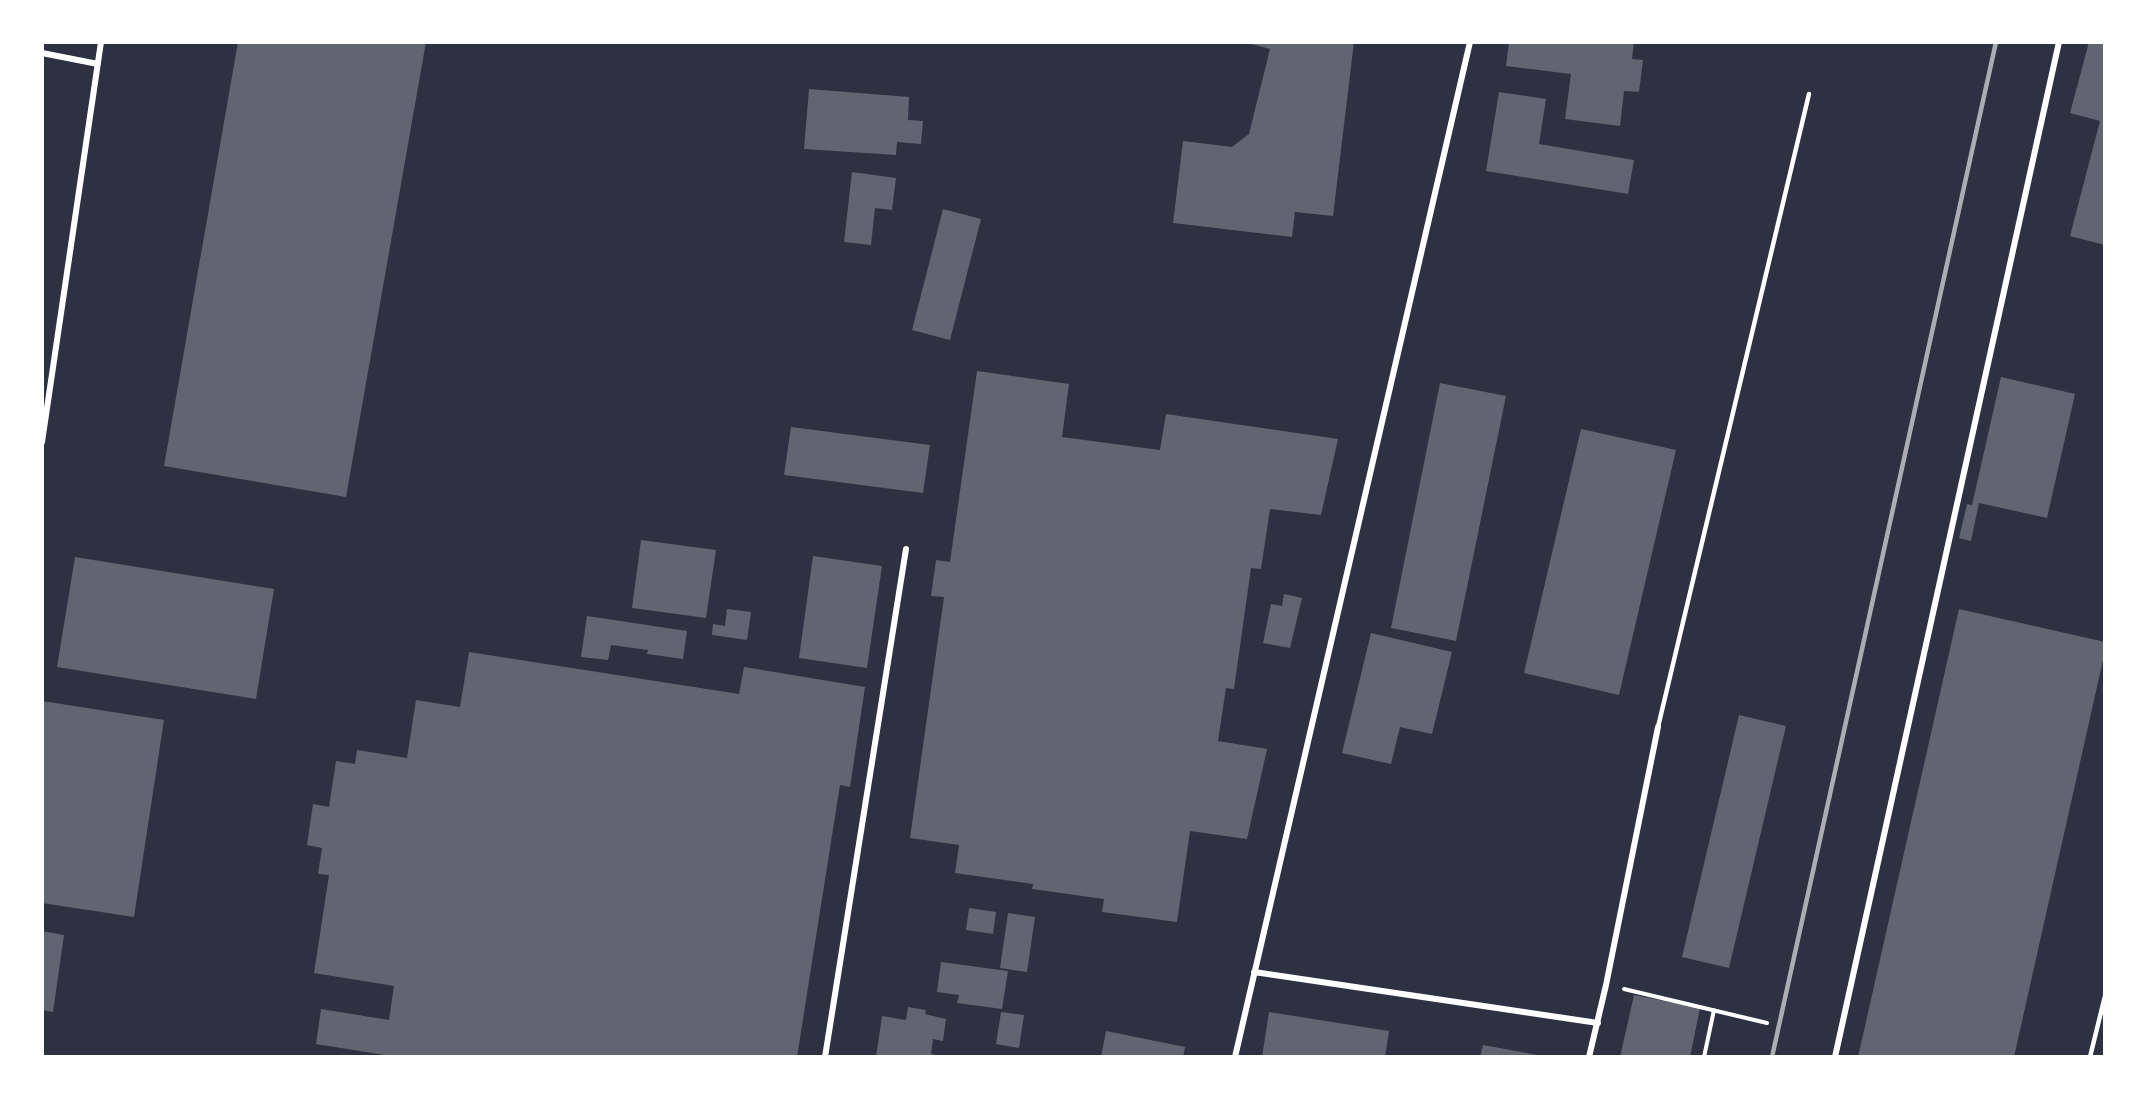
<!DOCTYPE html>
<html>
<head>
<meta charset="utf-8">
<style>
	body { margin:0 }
	#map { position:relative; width:2147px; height:1099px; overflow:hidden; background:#2d3142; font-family:Overpass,sans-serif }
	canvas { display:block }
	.frame { position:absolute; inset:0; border:44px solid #fff; pointer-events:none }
</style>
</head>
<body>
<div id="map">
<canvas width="2147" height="1099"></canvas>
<div class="frame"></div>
</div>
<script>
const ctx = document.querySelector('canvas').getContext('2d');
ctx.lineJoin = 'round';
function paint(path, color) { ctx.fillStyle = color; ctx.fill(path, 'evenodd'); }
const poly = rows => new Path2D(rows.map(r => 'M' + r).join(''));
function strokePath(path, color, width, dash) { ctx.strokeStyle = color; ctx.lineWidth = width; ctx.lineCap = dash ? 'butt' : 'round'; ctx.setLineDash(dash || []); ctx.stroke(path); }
paint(poly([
	[238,42,426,42,346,497,164,466],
	[1244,42,1354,42,1333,216,1295,212,1292,237,1173,223,1183,141,1232,147,1249,134,1270,49],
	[1509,42,1634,42,1632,59,1643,60,1639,92,1624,91,1620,126,1565,119,1571,74,1506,66],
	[2089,42,2105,42,2105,245,2070,236,2100,121,2070,113],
	[809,89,909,97,908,120,923,121,921,144,897,142,896,155,804,149],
	[1499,92,1546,99,1539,144,1634,160,1628,194,1486,171],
	[852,172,896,178,892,210,875,208,871,245,844,242],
	[943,209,981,219,950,340,912,330],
	[977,371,1069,384,1062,437,1160,450,1166,414,1338,439,1321,515,1270,509,1261,569,1251,568,1234,689,1226,688,1218,741,1267,749,1247,839,1190,831,1177,922,1102,912,1104,899,1032,889,1033,884,955,873,959,845,910,838,944,597,931,596,936,560,950,562],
	[2001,377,2075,394,2047,518,1979,503,1971,541,1959,538,1967,504,1972,505],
	[1440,383,1506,396,1456,641,1391,628],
	[791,427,930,445,923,493,784,475],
	[1581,429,1676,450,1619,695,1524,673],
	[641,540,716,550,706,618,632,608],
	[813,556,882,566,867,668,799,658],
	[75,557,274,589,256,699,57,667],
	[1284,594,1302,598,1290,648,1263,643,1271,604,1282,606],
	[727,609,751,612,747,640,712,635,713,624,725,626],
	[1959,609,2105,642,2105,651,2014,1057,1858,1057],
	[587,616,687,631,683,659,647,654,648,650,611,645,608,660,581,657],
	[1371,633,1452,652,1432,734,1400,727,1391,764,1342,753],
	[469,652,739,694,744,667,865,687,850,787,840,785,797,1057,397,1057,316,1044,321,1009,389,1020,394,986,314,973,329,875,318,874,322,848,307,845,313,804,329,807,336,761,355,764,357,750,407,758,416,700,460,707],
	[42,701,164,720,134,917,42,903],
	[1739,715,1786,726,1729,968,1682,957],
	[969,908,996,912,993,934,966,930],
	[1008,913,1035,917,1027,972,1000,968],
	[42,931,64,935,53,1012,42,1010],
	[941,962,1008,971,1002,1009,957,1003,959,995,937,992],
	[1634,995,1700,1008,1690,1057,1620,1057],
	[908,1007,926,1010,925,1014,946,1019,943,1041,933,1039,931,1054,946,1057,876,1057,882,1016,906,1020],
	[1001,1012,1024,1015,1019,1048,996,1044],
	[1269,1012,1389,1031,1385,1057,1262,1057],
	[1106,1031,1185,1047,1183,1057,1101,1057],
	[1483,1045,1543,1056,1543,1057,1480,1057]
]), '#626471');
strokePath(poly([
	[1624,989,1767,1023],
	[1704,1057,1714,1010]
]), '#fff', 4);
strokePath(poly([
	[1658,727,1809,94],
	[2090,1057,2105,996]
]), '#fff', 4.5);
strokePath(poly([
	[42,53,98,64],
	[42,442,101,42],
	[1254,972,1598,1023],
	[825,1057,906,549],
	[1235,1057,1470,42],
	[1589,1057,1606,985,1658,727],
	[1835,1057,2059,42]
]), '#fff', 6);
strokePath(poly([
	[1772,1057,1996,42]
]), '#abadb3', 4.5);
</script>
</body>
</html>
